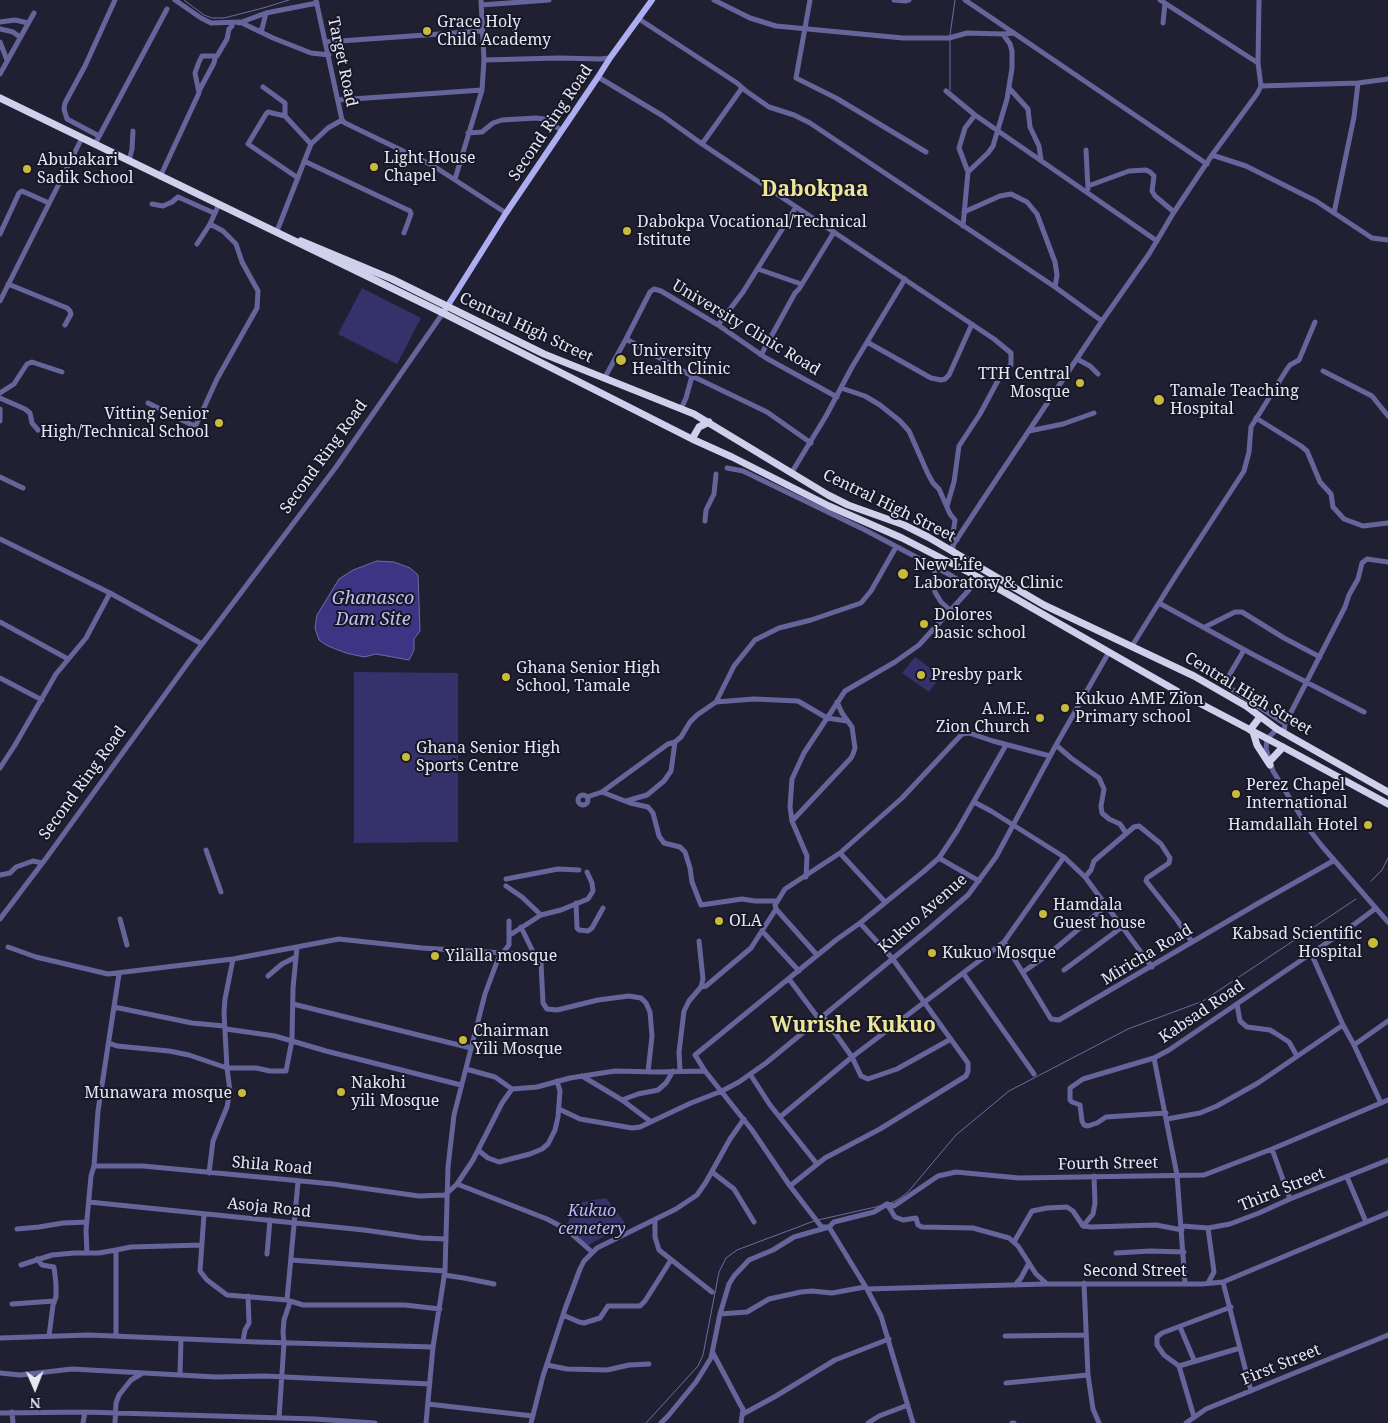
<!DOCTYPE html>
<html>
<head>
<meta charset="utf-8">
<style>
	body { margin:0 }
	#map { position:relative; width:1388px; height:1423px; overflow:hidden; background:#202032; font-family:"Noto Serif",serif }
	canvas { display:block }
	.north { position:absolute; left:10px; top:1363px; width:50px; height:50px; -webkit-text-stroke:4px #171727; paint-order:stroke; rotate:179deg; font-size:14px; font-weight:700; line-height:20px; text-align:center; color:#e6e7f3 }
	.north::after { content:''; display:block; margin:auto; width:18px; height:22px; background:#e6e7f3; clip-path:polygon(50% 0,100% 100%,50% 72%,0 100%) }
</style>
</head>
<body>
<div id="map">
<canvas width="1388" height="1423"></canvas>
<div class="north">N</div>
</div>
<script>
const ctx = document.querySelector('canvas').getContext('2d');
ctx.lineJoin = 'round';
function paint(path, color) { ctx.fillStyle = color; ctx.fill(path, 'evenodd'); }
const poly = rows => new Path2D(rows.map(r => 'M' + r).join(''));
function strokePath(path, color, width, dash) { ctx.strokeStyle = color; ctx.lineWidth = width; ctx.lineCap = dash ? 'butt' : 'round'; ctx.setLineDash(dash || []); ctx.stroke(path); }
function write(font, color, halo, rows, align = 'center') {
  ctx.font = font + ' "Noto Serif",serif'; ctx.lineWidth = 4; ctx.setLineDash([]); ctx.textBaseline = 'middle'; ctx.strokeStyle = halo; ctx.fillStyle = color; for (const [text, x, y, turn = 0] of rows) {
    ctx.save(); ctx.translate(x, y); ctx.rotate((+turn || 0) * Math.PI / 180); ctx.textAlign = isNaN(turn) ? turn : align; if (halo) ctx.strokeText(text, 0, 0); ctx.fillText(text, 0, 0); ctx.restore();
  }
}
paint(poly([
	[362,288,421,318,397,364,338,334],
	[915,657,941,676,929,692,902,673],
	[354,672,458,673,458,842,354,843],
	[606,1198,626,1224,587,1246,566,1227,574,1209,582,1202]
]), '#35316a');
const water = poly([
	[377,561,394,562,410,568,418,575,420,631,414,639,414,650,409,660,376,654,364,657,346,653,328,646,319,640,315,628,317,615,339,579,353,570,377,561]
]);
paint(water, '#3d3584');
strokePath(water, '#706aa5', 1);
strokePath(poly([
	[184,0,204,15,212,18,224,18,263,8,289,0],
	[950,35,955,0],
	[950,39,950,90],
	[1371,881,1382,870,1388,858],
	[891,1203,899,1199,908,1192,956,1135,1009,1091,1128,1029,1203,1001,1356,899],
	[818,1220,880,1206],
	[646,1423,698,1366,703,1355,719,1272,726,1258,737,1250,814,1221]
]), '#706aa5', 1);
strokePath(poly([
	[175,0,201,18,211,23,240,22,273,38,311,53,329,55],
	[316,0,342,120,345,123,432,165,506,213],
	[714,0,750,18,776,26,903,38,949,38,967,33,1003,34,1014,33],
	[810,0,796,78,836,98,926,152],
	[894,0,906,1,909,0],
	[965,0,1207,164],
	[1160,0,1258,63],
	[481,5,549,0],
	[639,19,737,83,746,91,769,107,794,115,810,123,1055,287,1102,321],
	[0,22,15,20,28,23],
	[239,23,266,13,317,3],
	[1163,23,1165,3],
	[0,29,13,32,20,37],
	[258,31,262,29,266,13],
	[0,42,7,60],
	[326,42,482,31],
	[484,60,559,58,600,59,610,58],
	[0,74,34,13],
	[598,77,663,116,702,144,994,339,1011,353,1011,365,1003,371,980,414,959,446,954,482,947,506],
	[1261,86,1358,83,1388,79],
	[263,87,285,103,285,116],
	[1009,88,1028,109,1030,127,1039,146,1041,160],
	[199,91,214,63,215,58],
	[946,91,975,115,1157,241],
	[338,100,482,90],
	[468,133,482,132,493,123,502,120,536,118,544,119,561,130],
	[99,136,67,119,64,109,65,103,85,66,115,0],
	[95,144,167,9],
	[702,144,742,88],
	[1086,150,1088,189],
	[1212,155,1246,166,1316,201,1372,238,1388,240],
	[129,161,132,149,133,131],
	[304,161,410,211,411,214,404,233],
	[968,172,988,153,993,146,1007,99,1012,68,1012,51,1010,44,1003,34],
	[160,177,199,93,195,73,199,62,202,56,217,56,227,39,229,29,232,26],
	[298,178,248,144,266,114,268,112,285,116,311,144],
	[455,179,482,90,484,60,481,0],
	[1088,186,1129,171,1146,170,1150,172,1154,176,1152,191,1155,196,1174,212],
	[152,204,163,206,172,202,178,197,214,213],
	[964,212,1000,196,1011,194,1027,202,1037,214,1055,262,1057,275,1055,287],
	[1334,213,1354,117,1358,83],
	[963,226,968,172,959,148,965,128,975,115],
	[277,231,311,144,328,128,342,120],
	[0,234,19,193,22,191,49,203],
	[197,244,210,224,219,204],
	[758,269,801,284],
	[8,284,67,308,70,311,71,314,65,325],
	[0,301,82,138],
	[718,325,743,292,796,207],
	[626,339,692,376,767,412,811,443],
	[867,342,931,378,941,380,945,379,949,375,972,324],
	[761,355,795,293,799,289,834,232],
	[1077,359,1090,366,1098,374],
	[1323,371,1372,396,1388,416],
	[604,379,626,339,650,292,654,289,661,291,718,325,766,358,837,397],
	[841,388,865,396,880,405,900,421,909,431,928,474,933,483,939,489,950,514,955,520,953,534,957,540],
	[0,393,14,384,27,364,32,362,62,372],
	[0,398,25,409,30,413,32,423,38,430],
	[148,403,192,425,196,425,217,379,257,308,258,291,242,262,236,244,223,231,210,224],
	[0,409,0,421],
	[681,409,686,398,692,376],
	[1256,418,1301,446,1307,451,1320,482,1331,494,1333,507,1344,519,1363,526,1388,523],
	[1029,431,1063,424,1094,413],
	[727,468,743,471,865,530,952,576,971,588],
	[792,472,826,416,852,367,905,279],
	[0,477,23,488],
	[705,521,706,510,714,494,716,474],
	[0,539,110,593,202,644],
	[953,552,953,545,990,489,1102,321,1149,254,1174,212,1212,155,1257,94,1261,86,1258,63,1259,0],
	[935,568,934,584,935,592,941,602,950,610],
	[1159,603,1252,654,1364,712],
	[0,622,68,659],
	[1205,627,1235,612,1242,612,1284,638,1320,657],
	[1132,646,1175,577,1244,471,1249,452,1251,427,1287,369,1290,365,1299,360,1315,322],
	[1201,669,1285,724],
	[0,678,42,700],
	[1224,684,1244,650],
	[716,702,754,699,798,701,827,718,847,721],
	[1277,729,1267,739,1266,749,1273,771,1308,828,1321,845,1388,922],
	[1284,733,1285,724,1345,607,1349,595,1358,579,1362,563,1367,559,1388,562],
	[1056,745,1071,758,1099,778,1104,789,1101,806,1102,813,1109,819,1120,824,1126,833],
	[0,768,15,745,56,674,86,638,110,593],
	[602,792,630,803,648,807,653,813,659,836,664,843,680,847,685,852,690,868,692,882,701,905,742,899,755,901,777,901],
	'578 800a5 5 0 1 1 10 0a5 5 0 1 1-10 0Z',
	[587,797,602,792,668,744,675,742,681,737,690,722,697,715,716,702,734,666,755,640,779,628,811,620,861,603,871,591,896,547],
	[626,801,647,795,664,781,671,771,675,742],
	[974,802,991,811,1064,857,1085,877,1152,967],
	[792,821,851,758,853,754,855,748,852,727,842,713,837,702],
	[206,850,221,892],
	[840,853,885,902],
	[939,858,957,831,1006,745],
	[0,875,10,873,16,867,33,861,42,863],
	[806,877,807,856,792,821,790,807,792,779,804,753,845,691,895,662,919,645,968,591,978,577],
	[1085,877,1091,870,1094,861,1134,827,1139,826,1161,844,1170,858,1169,863,1147,878,1146,881,1177,920,1192,942],
	[506,879,558,869,579,870],
	[506,886,522,897,541,915],
	[576,903,577,928,579,930,588,931,592,928,603,908],
	[776,909,817,955],
	[0,919,47,857,190,660,336,467,443,313],
	[120,919,127,945],
	[521,927,535,956],
	[762,931,799,971],
	[510,935,541,915,561,910,588,899,593,891,592,883,587,872],
	[1004,942,1051,1019,1059,1020,1257,904,1333,861],
	[8,947,36,957,108,974,233,959,339,939,422,948,504,953,535,956,541,963,543,1003,547,1009,557,1010,598,1000,629,996,641,998,646,1003,650,1012,652,1036,648,1072],
	[1311,953,1343,1025,1354,1045,1381,1103],
	[1064,970,1122,927],
	[1023,972,1049,954,1106,906],
	[963,973,1034,1074],
	[268,976,282,964,296,957],
	[789,979,819,1019],
	[701,987,706,986,751,948,776,909,775,905,785,889,840,853,902,798,962,734,969,733,993,741,1050,756],
	[293,1004,471,1048],
	[1237,1004,1240,1021,1247,1027,1270,1030,1275,1033,1289,1042,1297,1056],
	[114,1007,192,1023,224,1026,226,1029,275,1036,326,1051,461,1085],
	[823,1016,852,1057,861,1076,868,1079,897,1069,951,1039],
	[109,1043,117,1046,169,1051,189,1055,227,1068,256,1068,270,1071,286,1071,292,1040,293,988,297,947],
	[1354,1045,1388,1021],
	[1154,1058,1083,1079,1070,1088,1070,1100,1072,1102,1080,1105,1082,1121,1084,1125,1088,1126,1097,1123,1106,1117,1166,1113],
	[466,1069,495,1077,512,1089,537,1087,570,1078,615,1071,657,1072,705,1071],
	[680,1071,679,1052,684,1011,689,1001,701,987,703,979,699,941],
	[750,1074,770,1105,817,1164],
	[582,1076,622,1100,650,1121],
	[622,1100,638,1094,658,1090,666,1083,673,1071],
	[559,1109,580,1119,632,1128,640,1127,691,1103,722,1091,739,1082,766,1063,930,928,968,895,996,857,1056,745,1109,652],
	[780,1117,852,1057,1004,942,1064,857],
	[1167,1119,1200,1113,1217,1106,1258,1083,1343,1025],
	[1272,1149,1290,1199],
	[478,1150,488,1158,499,1162,530,1154,542,1149,548,1144,555,1130,558,1117,560,1091,557,1081],
	[94,1166,143,1166,333,1184,419,1196,445,1195,457,1184,473,1160,502,1103,512,1089],
	[712,1172,734,1189,754,1222],
	[209,1173,213,1141,227,1107,230,1091,227,1068,224,1013,225,999,233,959],
	[1347,1177,1366,1222],
	[457,1184,547,1219,566,1229,592,1252],
	[790,1186,825,1158,880,1129,966,1076,968,1071,968,1063,924,1002,892,958,860,923],
	[89,1202,364,1230,421,1238,446,1239],
	[887,1204,895,1217,903,1220,916,1218,918,1225,922,1227,973,1228,1009,1238,1018,1246,1036,1274,1046,1283],
	[204,1214,200,1271,207,1280,227,1295,287,1300,303,1305,405,1305,440,1309],
	[655,1220,655,1237,659,1250,712,1292],
	[1083,1226,1093,1214,1095,1203,1094,1176],
	[1182,1226,1208,1228,1230,1224,1259,1213,1290,1199,1388,1160],
	[1208,1228,1214,1272,1208,1283],
	[17,1229,39,1227,63,1223,87,1222],
	[1014,1242,1032,1211,1047,1208,1067,1207,1073,1211,1083,1226,1091,1227,1156,1225,1182,1230],
	[116,1250,131,1247,202,1245],
	[87,1253,86,1230,91,1176,94,1166,98,1111,119,974],
	[1116,1253,1150,1251,1184,1252],
	[267,1254,270,1220],
	[37,1259,42,1265,54,1267,56,1284,56,1297,53,1305,49,1336],
	[291,1260,445,1271],
	[21,1265,52,1255,74,1253,99,1253,116,1250,116,1336],
	[444,1275,464,1278,494,1284],
	[1223,1282,1251,1391],
	[1084,1283,1088,1375,1093,1409,1099,1423],
	[1185,1283,1177,1175,1154,1058,1169,1050,1356,923,1376,908],
	[1015,1285,1021,1278,1029,1263],
	[867,1289,1046,1284,1202,1284,1223,1282,1388,1213],
	[287,1300,298,1182],
	[12,1304,54,1301],
	[720,1314,747,1312,769,1299,801,1292,812,1291,832,1293,865,1287],
	[563,1315,579,1322,584,1323,600,1318,608,1306,640,1306,645,1301,671,1260],
	[1180,1327,1194,1360],
	[1005,1336,1085,1335],
	[0,1338,89,1335,257,1342,433,1347],
	[243,1341,245,1330,249,1323,248,1296],
	[713,1353,741,1406,743,1409,741,1423],
	[547,1365,567,1369,607,1370,629,1365,649,1364],
	[1179,1366,1164,1355,1157,1345,1157,1337,1162,1333,1231,1307],
	[0,1373,20,1375,72,1369,216,1377,265,1376,430,1384],
	[180,1374,181,1339],
	[1006,1383,1088,1375],
	[428,1404,533,1416],
	[12,1412,13,1423],
	[0,1413,85,1412,315,1419,375,1423],
	[743,1414,776,1396,835,1360,889,1339],
	[1194,1417,1179,1366,1240,1348],
	[279,1418,284,1343,283,1332,284,1320,290,1302],
	[83,1423,85,1412],
	[115,1423,116,1403,119,1395,131,1380,141,1374],
	[426,1423,433,1347,445,1271,448,1167,454,1115,485,994,498,959,509,945,509,921],
	[531,1423,543,1376,565,1309,580,1269,584,1261,597,1248,676,1209,697,1195,706,1182,730,1139,744,1119],
	[661,1423,668,1416,696,1382,711,1358,720,1314,729,1284,734,1276,749,1260,773,1250,794,1237,829,1227,834,1222,874,1212,887,1204,894,1206,938,1176,956,1172,1019,1178,1204,1175,1272,1149,1388,1100],
	[868,1423,879,1416,908,1405],
	[913,1423,881,1316,867,1289,829,1227,822,1227,820,1225,790,1186,752,1130,705,1071,695,1055,836,940,860,923,923,872,939,858,979,881],
	[1012,1423,1014,1423],
	[1186,1423,1206,1409,1388,1335]
]), '#65659b', 5);
strokePath(poly([
	[445,310,506,213,598,77,610,58,652,0]
]), '#adaef1', 6);
strokePath(poly([
	[0,98,443,313,692,439,732,457,829,506,902,538,978,577,1182,694,1283,747,1388,804],
	[301,241,392,279,544,354,694,414,828,495,848,505,904,525,928,537,1044,605,1194,676,1246,706,1277,729,1388,792],
	[692,439,699,427,709,422],
	[1250,730,1260,717],
	[1253,732,1257,745,1270,765],
	[1269,762,1283,747]
]), '#cfd0ec', 7);
for (const [x, y, r, color] of [
	[427,31,5,"#c8bb3b"],
	[374,167,5,"#c8bb3b"],
	[27,169,5,"#c8bb3b"],
	[627,231,5,"#c8bb3b"],
	[621,360,6,"#c8bb3b"],
	[1080,383,5,"#c8bb3b"],
	[1159,400,6,"#c8bb3b"],
	[219,423,5,"#c8bb3b"],
	[903,574,6,"#c8bb3b"],
	[924,624,5,"#c8bb3b"],
	[921,675,5,"#c8bb3b"],
	[506,677,5,"#c8bb3b"],
	[1065,708,5,"#c8bb3b"],
	[1040,718,5,"#c8bb3b"],
	[406,757,5,"#c8bb3b"],
	[1236,794,5,"#c8bb3b"],
	[1368,825,5,"#c8bb3b"],
	[1043,914,5,"#c8bb3b"],
	[719,921,5,"#c8bb3b"],
	[1373,943,6,"#c8bb3b"],
	[932,953,5,"#c8bb3b"],
	[435,956,5,"#c8bb3b"],
	[463,1040,5,"#c8bb3b"],
	[341,1092,5,"#c8bb3b"],
	[242,1093,5,"#c8bb3b"]
]) { const dot = new Path2D(); dot.arc(x, y, r, 0, 2 * Math.PI); ctx.fillStyle = color; ctx.fill(dot); strokePath(dot, '#171727', 2); }
write('16px', '#e6e7f3', '#171727', [
	["Grace Holy",437,22],
	["Child Academy",437,40],
	["Light House",384,158],
	["Chapel",384,176],
	["Abubakari",37,160],
	["Sadik School",37,178],
	["Dabokpa Vocational/Technical",637,222],
	["Istitute",637,240],
	["University",632,351],
	["Health Clinic",632,369],
	["TTH Central",1070,374,"right"],
	["Mosque",1070,392,"right"],
	["Tamale Teaching",1170,391],
	["Hospital",1170,409],
	["Vitting Senior",209,414,"right"],
	["High/Technical School",209,432,"right"],
	["New Life",914,565],
	["Laboratory & Clinic",914,583],
	["Dolores",934,615],
	["basic school",934,633],
	["Ghana Senior High",516,668],
	["School, Tamale",516,686],
	["Presby park",931,675],
	["Kukuo AME Zion",1075,699],
	["Primary school",1075,717],
	["A.M.E.",1030,709,"right"],
	["Zion Church",1030,727,"right"],
	["Ghana Senior High",416,748],
	["Sports Centre",416,766],
	["Perez Chapel",1246,785],
	["International",1246,803],
	["Hamdallah Hotel",1358,825,"right"],
	["Hamdala",1053,905],
	["Guest house",1053,923],
	["OLA",729,921],
	["Kabsad Scientific",1362,934,"right"],
	["Hospital",1362,952,"right"],
	["Kukuo Mosque",942,953],
	["Yilalla mosque",445,956],
	["Chairman",473,1031],
	["Yili Mosque",473,1049],
	["Nakohi",351,1083],
	["yili Mosque",351,1101],
	["Munawara mosque",232,1093,"right"]
], 'left');
write('16px', '#e6e7f3', '#171727', [
	["Target Road",342,62,78],
	["Second Ring Road",551,123,-56],
	["Central High Street",526,328,25],
	["University Clinic Road",746,328,31],
	["Second Ring Road",324,457,-54],
	["Central High Street",889,506,26],
	["Central High Street",1248,694,31],
	["Second Ring Road",83,783,-54],
	["Kukuo Avenue",923,914,-41],
	["Miricha Road",1147,955,-31],
	["Kabsad Road",1202,1012,-34],
	["Fourth Street",1108,1164,-1],
	["Shila Road",272,1166,5],
	["Third Street",1282,1190,-22],
	["Asoja Road",269,1208,6],
	["Second Street",1135,1271],
	["First Street",1281,1365,-22]
]);
write('italic 16px', '#b6b7fa', '#171727', [
	["Kukuo",592,1211],
	["cemetery",592,1229]
]);
write('italic 18px', '#bec0ed', '#171727', [
	["Ghanasco",373,599],
	["Dam Site",373,620]
]);
write('bold 21px', '#eee697', '#171727', [
	["Dabokpaa",815,190],
	["Wurishe Kukuo",853,1026]
]);
</script>
</body>
</html>
